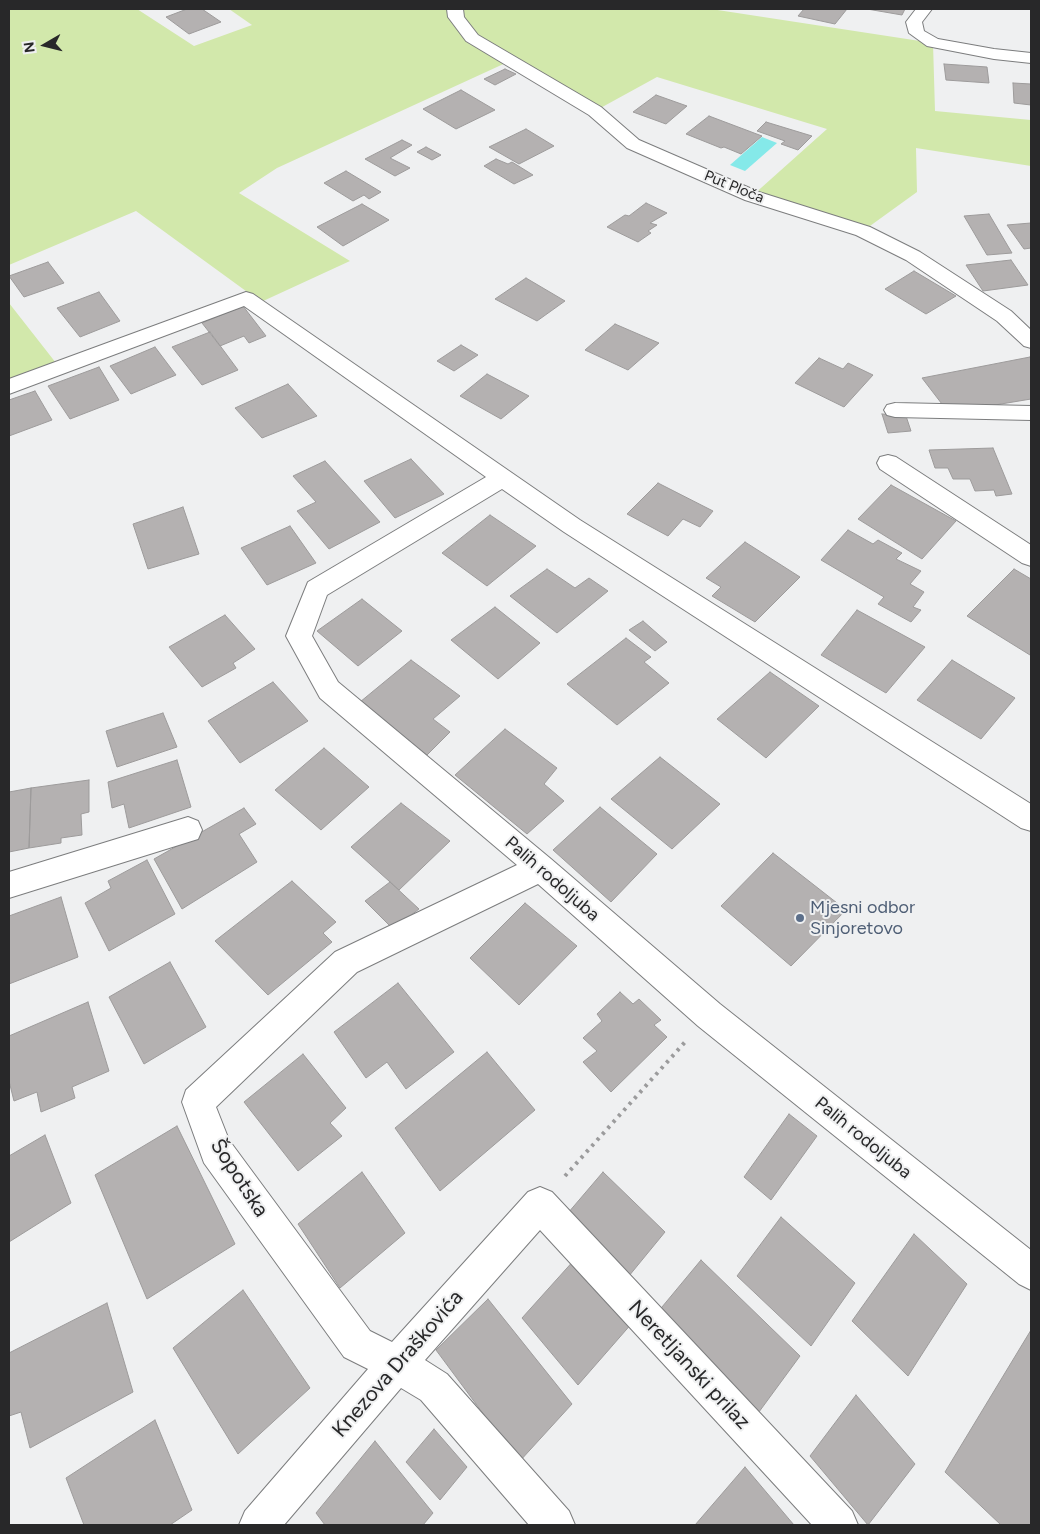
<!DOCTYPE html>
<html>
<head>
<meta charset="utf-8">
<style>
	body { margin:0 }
	#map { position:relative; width:1040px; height:1534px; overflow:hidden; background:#eff0f1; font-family:Figtree,sans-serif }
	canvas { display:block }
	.frame { position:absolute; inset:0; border:10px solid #282829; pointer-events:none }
	.north { position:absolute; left:20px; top:20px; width:50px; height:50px; -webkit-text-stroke:4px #eff0f1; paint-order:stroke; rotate:262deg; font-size:14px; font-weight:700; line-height:20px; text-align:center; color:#282829 }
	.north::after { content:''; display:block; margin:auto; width:18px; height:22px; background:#282829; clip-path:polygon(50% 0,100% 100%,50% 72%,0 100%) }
</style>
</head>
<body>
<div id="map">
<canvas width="1040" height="1534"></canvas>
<div class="frame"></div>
<div class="north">N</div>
</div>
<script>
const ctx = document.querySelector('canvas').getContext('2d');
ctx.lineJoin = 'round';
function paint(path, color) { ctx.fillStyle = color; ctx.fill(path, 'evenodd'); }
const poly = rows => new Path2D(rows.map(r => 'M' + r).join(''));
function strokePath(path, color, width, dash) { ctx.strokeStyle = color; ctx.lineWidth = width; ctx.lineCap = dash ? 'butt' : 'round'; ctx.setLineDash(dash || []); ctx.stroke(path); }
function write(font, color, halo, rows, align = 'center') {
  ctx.font = font + ' Figtree,sans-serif'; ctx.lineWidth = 4; ctx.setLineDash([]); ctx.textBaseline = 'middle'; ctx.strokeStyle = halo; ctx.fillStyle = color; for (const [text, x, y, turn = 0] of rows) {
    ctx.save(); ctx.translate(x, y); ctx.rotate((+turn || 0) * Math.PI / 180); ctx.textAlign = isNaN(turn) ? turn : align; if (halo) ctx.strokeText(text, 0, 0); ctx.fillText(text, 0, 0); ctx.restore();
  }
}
paint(poly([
	[9,9,137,9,194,46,252,25,229,9,711,9,933,43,935,111,1031,120,1031,166,916,148,917,192,863,231,752,196,827,129,657,77,595,111,510,61,277,168,239,193,350,261,261,302,136,211,9,265],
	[9,303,56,363,9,380]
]), '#d2e8ab');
paint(poly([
	[762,137,777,143,745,171,730,165]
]), '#85e9e9');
const building = poly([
	[187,9,202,9,221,22,189,34,166,17,187,9],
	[804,9,847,9,835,24,798,16,804,9],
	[867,9,905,9,902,15,867,9],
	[944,64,987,67,989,83,946,80,944,64],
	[505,69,516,74,495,85,484,79,505,69],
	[1013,83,1031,84,1031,105,1014,103,1013,83],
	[461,90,495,110,456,129,423,109,461,90],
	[656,95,687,106,666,124,633,112,656,95],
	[709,116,762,136,741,154,724,147,721,148,686,134,709,116],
	[766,122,812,136,798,150,781,144,785,141,757,131,766,122],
	[526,129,554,146,519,164,489,147,526,129],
	[402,140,412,145,390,158,410,168,395,176,365,159,402,140],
	[426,147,441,155,432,160,417,152,426,147],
	[496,159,508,164,512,162,533,175,514,184,484,166,496,159],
	[346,171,381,192,369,199,364,195,353,201,324,183,346,171],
	[646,203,667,213,650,223,657,225,648,231,651,233,638,242,607,227,625,215,629,216,646,203],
	[362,204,389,220,343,246,317,227,362,204],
	[989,214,1012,253,987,255,964,216,989,214],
	[1031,223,1031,248,1024,249,1007,225,1031,223],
	[1011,260,1028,285,983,291,966,265,1011,260],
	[48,262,64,283,24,297,9,276,48,262],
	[914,271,956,296,926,314,885,289,914,271],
	[526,278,565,301,537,321,495,299,526,278],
	[99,292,120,321,80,337,57,308,99,292],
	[243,306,266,336,249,343,244,336,220,346,202,323,243,306],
	[615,324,659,343,628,370,585,350,615,324],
	[210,332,238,370,202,385,172,347,210,332],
	[461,345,478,355,454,371,437,361,461,345],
	[155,347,176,375,131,394,110,366,155,347],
	[1030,357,1031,360,1031,399,971,409,945,408,922,378,1030,357],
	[819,358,843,369,848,363,873,375,844,407,795,383,819,358],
	[99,367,119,400,70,419,48,386,99,367],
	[487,374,529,396,501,419,460,396,487,374],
	[288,384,317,416,262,438,235,408,288,384],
	[35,391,52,420,9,436,9,400,35,391],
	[882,414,906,416,911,431,888,433,882,414],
	[993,448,1012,494,996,496,994,490,975,491,970,479,953,479,948,468,935,468,929,450,993,448],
	[411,459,444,494,395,518,364,481,411,459],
	[325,461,380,522,329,549,297,511,316,502,293,476,325,461],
	[658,483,713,511,700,527,683,519,668,536,627,514,658,483],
	[891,485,956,521,922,559,858,519,891,485],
	[183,507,199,554,148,569,133,524,183,507],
	[490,515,536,546,487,586,442,553,490,515],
	[290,526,316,563,267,585,241,548,290,526],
	[848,530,873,544,878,540,902,553,896,559,921,571,910,584,924,592,913,607,921,610,911,622,878,604,884,597,821,560,848,530],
	[745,542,800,577,755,622,712,596,721,587,706,578,745,542],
	[547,569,575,588,589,578,608,591,557,633,510,596,547,569],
	[1014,569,1031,579,1031,654,1030,655,967,616,1014,569],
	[362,599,402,631,358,666,317,631,362,599],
	[495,607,540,643,498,679,451,640,495,607],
	[857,610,925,647,886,693,821,655,857,610],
	[225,615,255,649,233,663,236,668,202,687,169,647,225,615],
	[643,621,667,642,655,651,629,630,643,621],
	[626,638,651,657,644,662,669,683,617,725,567,684,626,638],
	[411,660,460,696,433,719,450,732,427,755,360,702,411,660],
	[952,660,1015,698,981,739,917,700,952,660],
	[770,672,819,706,766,758,717,719,770,672],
	[273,682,308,721,240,763,208,721,273,682],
	[163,713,177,747,117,767,106,731,163,713],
	[505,729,557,768,544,784,564,801,527,834,455,775,505,729],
	[324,748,369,787,321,830,275,790,324,748],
	[660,757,720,804,672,849,611,799,660,757],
	[177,760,191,807,129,828,124,804,112,808,108,782,177,760],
	[89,780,89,812,81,814,82,835,61,838,61,843,29,848,31,788,89,780],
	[31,788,29,848,9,852,9,792,31,788],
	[401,803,450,841,399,890,351,847,401,803],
	[600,807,657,854,611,902,553,850,600,807],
	[244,808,256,824,239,834,257,862,182,909,154,859,244,808],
	[773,853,846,910,791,966,721,906,773,853],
	[147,860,175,914,109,951,85,903,111,888,108,881,147,860],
	[292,881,336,922,323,933,332,942,268,995,215,941,292,881],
	[390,882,419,909,393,929,365,901,390,882],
	[61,897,78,957,9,984,9,916,61,897],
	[525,903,577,946,519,1005,470,958,525,903],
	[170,962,206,1027,144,1064,109,997,170,962],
	[398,983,454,1052,406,1089,387,1062,366,1078,334,1032,398,983],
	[620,992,633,1004,639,999,661,1020,654,1025,667,1037,611,1092,583,1062,597,1051,583,1038,602,1021,597,1014,620,992],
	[88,1002,109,1071,72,1087,75,1098,41,1112,37,1092,14,1101,9,1081,9,1036,88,1002],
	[487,1052,535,1110,440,1191,395,1128,487,1052],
	[303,1054,346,1108,330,1123,342,1136,298,1171,244,1102,303,1054],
	[789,1114,817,1136,771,1200,744,1177,789,1114],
	[177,1126,235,1244,147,1299,95,1175,177,1126],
	[45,1135,71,1203,9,1242,9,1156,45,1135],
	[362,1172,405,1233,340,1288,298,1224,362,1172],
	[603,1172,665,1232,624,1282,562,1220,603,1172],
	[781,1217,855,1283,811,1346,737,1276,781,1217],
	[914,1234,967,1284,908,1376,852,1321,914,1234],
	[576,1258,633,1322,578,1385,522,1318,576,1258],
	[701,1260,800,1356,756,1416,657,1313,701,1260],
	[243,1290,310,1388,238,1454,173,1348,243,1290],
	[488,1299,572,1404,519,1462,436,1350,488,1299],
	[107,1303,133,1392,30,1448,21,1412,9,1416,9,1353,107,1303],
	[1031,1330,1031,1525,1001,1525,945,1472,1031,1330],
	[856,1395,915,1464,868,1525,810,1456,856,1395],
	[155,1420,192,1510,170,1525,84,1525,66,1478,155,1420],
	[434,1429,467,1467,440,1500,406,1462,434,1429],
	[375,1441,433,1513,423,1525,325,1525,316,1513,375,1441],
	[745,1467,794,1525,695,1525,745,1467]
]);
paint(building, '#b4b1b1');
strokePath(building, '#9d9b9b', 1);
const minor = poly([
	[447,9,463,9,464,17,478,35,601,107,639,140,759,192,870,227,920,252,1011,311,1031,330,1031,348,1024,346,997,321,906,260,856,235,745,200,627,148,589,115,466,41,448,17,447,9],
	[916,9,932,9,922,22,924,31,938,39,994,49,1031,53,1031,63,994,59,927,46,909,33,906,22,916,9],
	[246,292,253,294,580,520,1031,804,1031,831,1021,828,564,532,502,489,327,595,312,636,338,682,551,859,720,1004,1031,1250,1031,1290,1019,1284,698,1026,538,884,357,972,216,1107,229,1140,370,1331,392,1342,528,1192,540,1187,552,1192,852,1511,858,1525,812,1525,540,1230,425,1360,447,1374,569,1511,575,1525,529,1525,421,1400,401,1388,284,1525,239,1525,245,1511,368,1369,344,1357,204,1163,182,1102,186,1090,335,952,517,865,320,698,286,636,308,582,486,477,244,306,9,394,9,379,246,292],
	[895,403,1031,406,1031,420,895,417,887,415,884,410,887,405,895,403],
	[888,455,896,457,1031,545,1031,566,1022,563,880,469,877,463,880,457,888,455],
	[188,817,198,821,202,830,198,839,9,898,9,872,188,817]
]);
strokePath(minor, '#7c7d7e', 2);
strokePath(poly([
	[565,1176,686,1041]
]), '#9b9b9c', 4, [3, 5]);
paint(minor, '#fff');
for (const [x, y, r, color] of [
	[800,918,5,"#5c6f8a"]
]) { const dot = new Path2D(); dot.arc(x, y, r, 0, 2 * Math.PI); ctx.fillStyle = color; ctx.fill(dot); strokePath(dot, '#eff0f1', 2); }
write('15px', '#282829', '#eff0f1', [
	["Put Ploča",734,187,22]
]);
write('18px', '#282829', '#eff0f1', [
	["Palih rodoljuba",552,879,41],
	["Palih rodoljuba",863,1138,39]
]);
write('18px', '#4e5e75', '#eff0f1', [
	["Mjesni odbor",810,908],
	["Sinjoretovo",810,929]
], 'left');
write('21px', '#282829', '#eff0f1', [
	["Šopotska",239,1178,57],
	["Knezova Draškovića",398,1364,-49],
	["Neretljanski prilaz",689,1365,47]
]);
</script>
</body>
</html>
